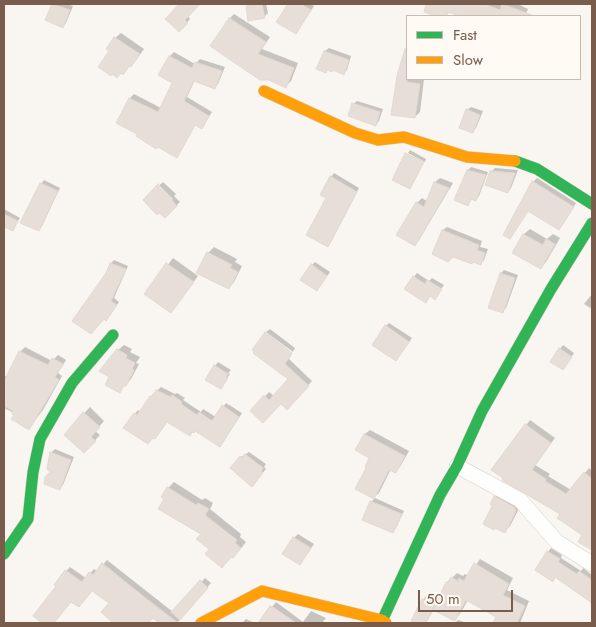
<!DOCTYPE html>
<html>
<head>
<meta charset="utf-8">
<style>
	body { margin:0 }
	#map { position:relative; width:596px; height:627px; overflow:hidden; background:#f9f5f0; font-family:Jost,sans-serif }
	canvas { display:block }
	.frame { position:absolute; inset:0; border:5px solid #7a5c4d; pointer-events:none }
	.legend { position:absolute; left:406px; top:15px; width:175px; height:65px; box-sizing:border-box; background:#fffaf3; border:1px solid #cabbb1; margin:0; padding:6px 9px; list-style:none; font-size:15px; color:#7a5c4d }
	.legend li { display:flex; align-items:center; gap:10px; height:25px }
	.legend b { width:25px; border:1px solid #cabbb1 }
	.scale { position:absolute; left:418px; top:590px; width:95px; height:22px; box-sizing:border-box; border:2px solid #7a5c4d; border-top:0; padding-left:6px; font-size:15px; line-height:18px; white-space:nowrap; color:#7a5c4d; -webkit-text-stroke:4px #fffaf3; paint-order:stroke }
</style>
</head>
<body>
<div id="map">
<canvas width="596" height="627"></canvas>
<div class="frame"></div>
<ul class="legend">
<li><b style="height:6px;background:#30b455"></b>Fast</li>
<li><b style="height:6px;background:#ff9f0a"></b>Slow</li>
</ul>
<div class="scale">50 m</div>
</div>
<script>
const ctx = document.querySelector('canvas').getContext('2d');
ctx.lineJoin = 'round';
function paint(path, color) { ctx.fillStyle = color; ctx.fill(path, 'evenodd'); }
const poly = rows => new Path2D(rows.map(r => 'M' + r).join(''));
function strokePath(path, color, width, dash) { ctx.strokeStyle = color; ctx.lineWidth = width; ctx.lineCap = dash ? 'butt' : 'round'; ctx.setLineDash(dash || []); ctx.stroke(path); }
paint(poly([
	[53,4,66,4,73,6,66,23,63,26,47,20],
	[181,4,199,4,187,15,190,19,179,31,167,19],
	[250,4,266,4,268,13,264,17,247,7],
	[289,4,310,4,314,6,296,33,278,22],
	[427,4,518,4,528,9,525,16,463,16,450,11,446,16,440,16,425,12],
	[234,14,270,37,262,49,298,63,291,81,286,86,269,78,230,18],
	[121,33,144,49,136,60,123,73,111,51,115,38],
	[329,48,351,56,347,70,343,73,334,69,318,68,325,51],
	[174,52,195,64,200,59,225,67,218,84,214,88,195,80,187,97,212,112,202,128,196,124,177,156,118,122,130,98,134,94,161,108,174,82,160,75,170,56],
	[406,61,407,79,424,79,420,112,415,117,401,66],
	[357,101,383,109,379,121,376,125,353,104],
	[471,107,483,111,476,128,472,132,467,110],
	[410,150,426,159,425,162,408,153],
	[471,167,488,172,479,196,476,199,473,198,468,204,468,170],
	[495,168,518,170,511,188,508,192,491,172],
	[334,173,359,188,331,242,328,245,328,197,331,177],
	[440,178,453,183,419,240,414,245,417,203,422,198,428,202,435,182],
	[537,178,576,203,559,229,529,210,505,235,533,182],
	[44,180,60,188,42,226,39,230,41,184],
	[163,182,176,194,174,196,180,202,165,217,144,200],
	[4,209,20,218,12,230,4,225],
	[447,227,482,241,480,247,488,249,484,260,481,263,453,255,434,253,443,230],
	[530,229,547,239,553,234,560,238,546,262,541,267,514,252,524,234],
	[214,247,237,259,235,262,242,266,234,282,228,288,208,253],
	[173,258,198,276,171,312,146,294],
	[114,260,128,266,114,298,119,302,109,316,107,274,111,263],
	[315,262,330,272,320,286,312,265],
	[504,270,518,275,506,308,502,311,501,273],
	[417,273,429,281,432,278,444,285,435,298,431,295,426,301,414,277],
	[592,294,592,306,590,308,584,304],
	[389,323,412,338,399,356,386,326],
	[270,329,295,348,293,352,266,332],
	[265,334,292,354,289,359,312,381,287,408,281,402,252,411,269,392,274,396,290,379],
	[124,345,132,349,130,352,140,357,136,363,139,364,131,379,120,391,118,350],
	[563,345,574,353,566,365,560,349],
	[25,347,52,361,58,355,66,360,58,373,62,376,43,410,29,428,16,414,4,408,4,375,7,377,21,351],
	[218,362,231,370,228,373,230,374,221,387,215,366],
	[161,387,175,394,177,393,185,398,183,400,201,412,203,409,216,417,226,403,242,413,223,442,168,421,158,434,135,414,138,410,141,412,151,396],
	[90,407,104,421,95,431,100,435,84,452,76,422],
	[530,420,555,438,535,465,550,474,548,476,571,490,589,468,592,471,592,546,591,548,583,535,562,513,493,469],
	[370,430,409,451,400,467,395,472,391,469,379,493,374,497,368,468,370,458,357,450,365,434],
	[55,449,74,457,63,485,60,488,51,472,51,453],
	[249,452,266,464,264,467,266,469,255,482,241,457],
	[174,482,202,500,205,498,213,503,210,509,241,534,240,537,246,542,239,551,211,549,203,533,166,498,168,488],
	[500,492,521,505,510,526,505,531,494,505,495,497],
	[375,498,404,511,396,528,392,531,371,502],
	[298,534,314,544,300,564,294,538],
	[551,548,562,555,561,558,581,571,583,568,592,575,592,603,556,576,552,580,548,552],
	[480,559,513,578,507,590,529,601,520,623,495,623,498,617,468,600,460,614,455,619,434,609,426,623,419,623,413,620,423,600,426,596,438,602,447,582,452,578,457,573,463,576,465,574,468,576],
	[107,560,173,612,205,578,211,583,177,623,161,623,153,617,148,623,119,623,110,615,110,603,92,589,61,577,70,567,86,578,94,569,97,571],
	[276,602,303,622,311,611,326,618,322,623,259,623],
	[246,619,255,623,242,623],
	[458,620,467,623,455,623]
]), '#0003');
const building = poly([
	[52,4,70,10,63,28,45,20,52,4],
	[179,4,200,4,185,20,188,23,179,32,165,19,179,4],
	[262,4,265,18,248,21,246,6,262,4],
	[288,4,301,4,311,10,296,34,276,22,288,4],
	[426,4,484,4,500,10,502,4,532,15,460,16,448,12,446,16,436,16,424,12,426,4],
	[229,18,266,42,258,54,294,68,286,88,269,80,260,80,210,46,229,18],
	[114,37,140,54,131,67,129,66,123,75,121,73,117,78,112,74,111,76,98,67,109,51,106,49,114,37],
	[405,49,407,50,407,82,420,84,415,118,391,115,397,76,405,49],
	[324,51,349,60,344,75,333,70,332,72,327,70,326,73,316,69,324,51],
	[169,56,192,68,195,62,222,71,215,89,194,81,184,101,209,116,202,129,195,125,177,158,158,147,156,149,136,136,137,134,116,123,129,98,158,112,172,83,158,75,169,56],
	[352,103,380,112,376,126,348,116,352,103],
	[466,109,480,115,473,133,459,128,466,109],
	[405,153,424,162,410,189,392,180,405,153],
	[467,170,486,175,476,201,471,199,468,206,454,200,467,170],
	[490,171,515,173,508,193,485,185,490,171],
	[330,176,357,192,328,247,306,235,326,198,320,195,330,176],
	[532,181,574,207,559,230,528,211,510,239,503,235,532,181],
	[434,182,449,188,415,246,396,235,416,202,424,207,434,182],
	[40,183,58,191,39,231,20,223,40,183],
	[158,184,173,199,172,200,177,206,165,218,159,213,157,215,143,200,158,184],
	[4,214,18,221,13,231,4,227,4,214],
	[442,230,479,245,477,250,485,253,481,265,473,262,472,264,453,257,448,262,432,254,442,230],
	[523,234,543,245,546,239,555,244,541,269,512,253,523,234],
	[207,252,232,265,230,268,238,272,229,289,196,273,207,252],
	[110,263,126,269,111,301,117,305,106,321,104,319,91,334,72,321,106,273,110,263],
	[166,263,194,282,171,313,144,294,166,263],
	[311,264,327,276,317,291,300,280,311,264],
	[500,273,515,278,503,313,488,308,500,273],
	[413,276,425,284,427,280,442,289,435,300,430,296,426,303,404,289,413,276],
	[385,325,409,342,396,361,372,345,385,325],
	[265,332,292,353,285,364,309,386,287,410,281,404,263,423,250,411,264,395,269,400,288,379,253,353,254,352,252,350,265,332],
	[559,348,572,357,563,370,550,362,559,348],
	[117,349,127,355,126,358,135,363,132,369,134,370,126,386,124,385,120,393,105,385,109,377,99,371,117,349],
	[19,351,48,365,52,358,63,364,55,377,59,380,29,430,11,419,14,415,12,414,13,411,4,406,4,381,19,351],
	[214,365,228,374,226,377,228,378,221,389,205,380,214,365],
	[156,390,171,397,172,395,182,402,181,404,197,415,199,412,212,421,222,405,239,417,220,447,195,431,194,433,192,432,190,436,167,422,155,439,153,438,148,444,123,428,134,413,137,415,150,396,152,397,156,390],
	[83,412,100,427,91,437,96,441,84,453,64,435,83,412],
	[525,424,551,443,532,470,546,479,545,481,566,494,584,472,592,479,592,550,578,542,582,535,557,518,560,514,502,480,503,478,491,470,525,424],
	[364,434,405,456,396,473,389,470,374,499,355,489,366,468,365,467,369,458,355,450,364,434],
	[50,452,71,460,60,490,44,484,45,477,50,472,47,469,50,452],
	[245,454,263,468,261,471,263,473,252,487,230,468,240,456,242,458,245,454],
	[167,487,196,505,198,503,209,509,205,515,237,540,235,543,241,548,233,558,231,557,222,568,205,554,209,549,196,539,201,534,158,509,164,499,161,497,167,487],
	[494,496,514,507,516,511,505,533,495,528,494,530,483,524,492,506,490,504,494,496],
	[370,501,402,514,393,533,362,520,370,501],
	[293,537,311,548,300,565,282,554,293,537],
	[547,551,560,559,558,562,577,574,579,571,592,580,592,603,555,577,553,582,535,570,547,551],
	[102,563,148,600,178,623,159,623,153,618,149,623,113,623,101,612,109,603,92,591,79,607,71,602,54,623,42,623,33,616,56,586,54,585,65,570,82,582,89,572,93,575,102,563],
	[474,563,509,584,503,595,525,606,517,623,493,623,496,617,466,600,455,621,433,610,446,582,448,583,451,577,458,581,459,578,464,581,474,563],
	[200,580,208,588,180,620,171,612,200,580],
	[422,599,435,605,426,623,417,623,411,621,422,599],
	[270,606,273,607,296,623,258,623,270,606]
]);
paint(building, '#e6ded7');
strokePath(building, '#e2d8d2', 1);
const street = poly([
	[457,466,520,500,557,542,592,564]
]);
const fast = poly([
	[515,161,537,169,592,204],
	[4,554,28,519,33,472,40,439,72,383,113,335],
	[381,623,440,495,457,466,482,411,551,289,592,223]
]);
const slow = poly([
	[264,91,355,133,378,140,404,137,467,157,515,161],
	[201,623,262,591,382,620,386,623]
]);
strokePath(street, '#d7d1cb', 16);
strokePath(fast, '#d9d2cb', 12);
strokePath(slow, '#d9d2cb', 12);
strokePath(street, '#fefefd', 15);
strokePath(fast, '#30b455', 11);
strokePath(slow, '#ff9f0a', 11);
</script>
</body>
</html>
